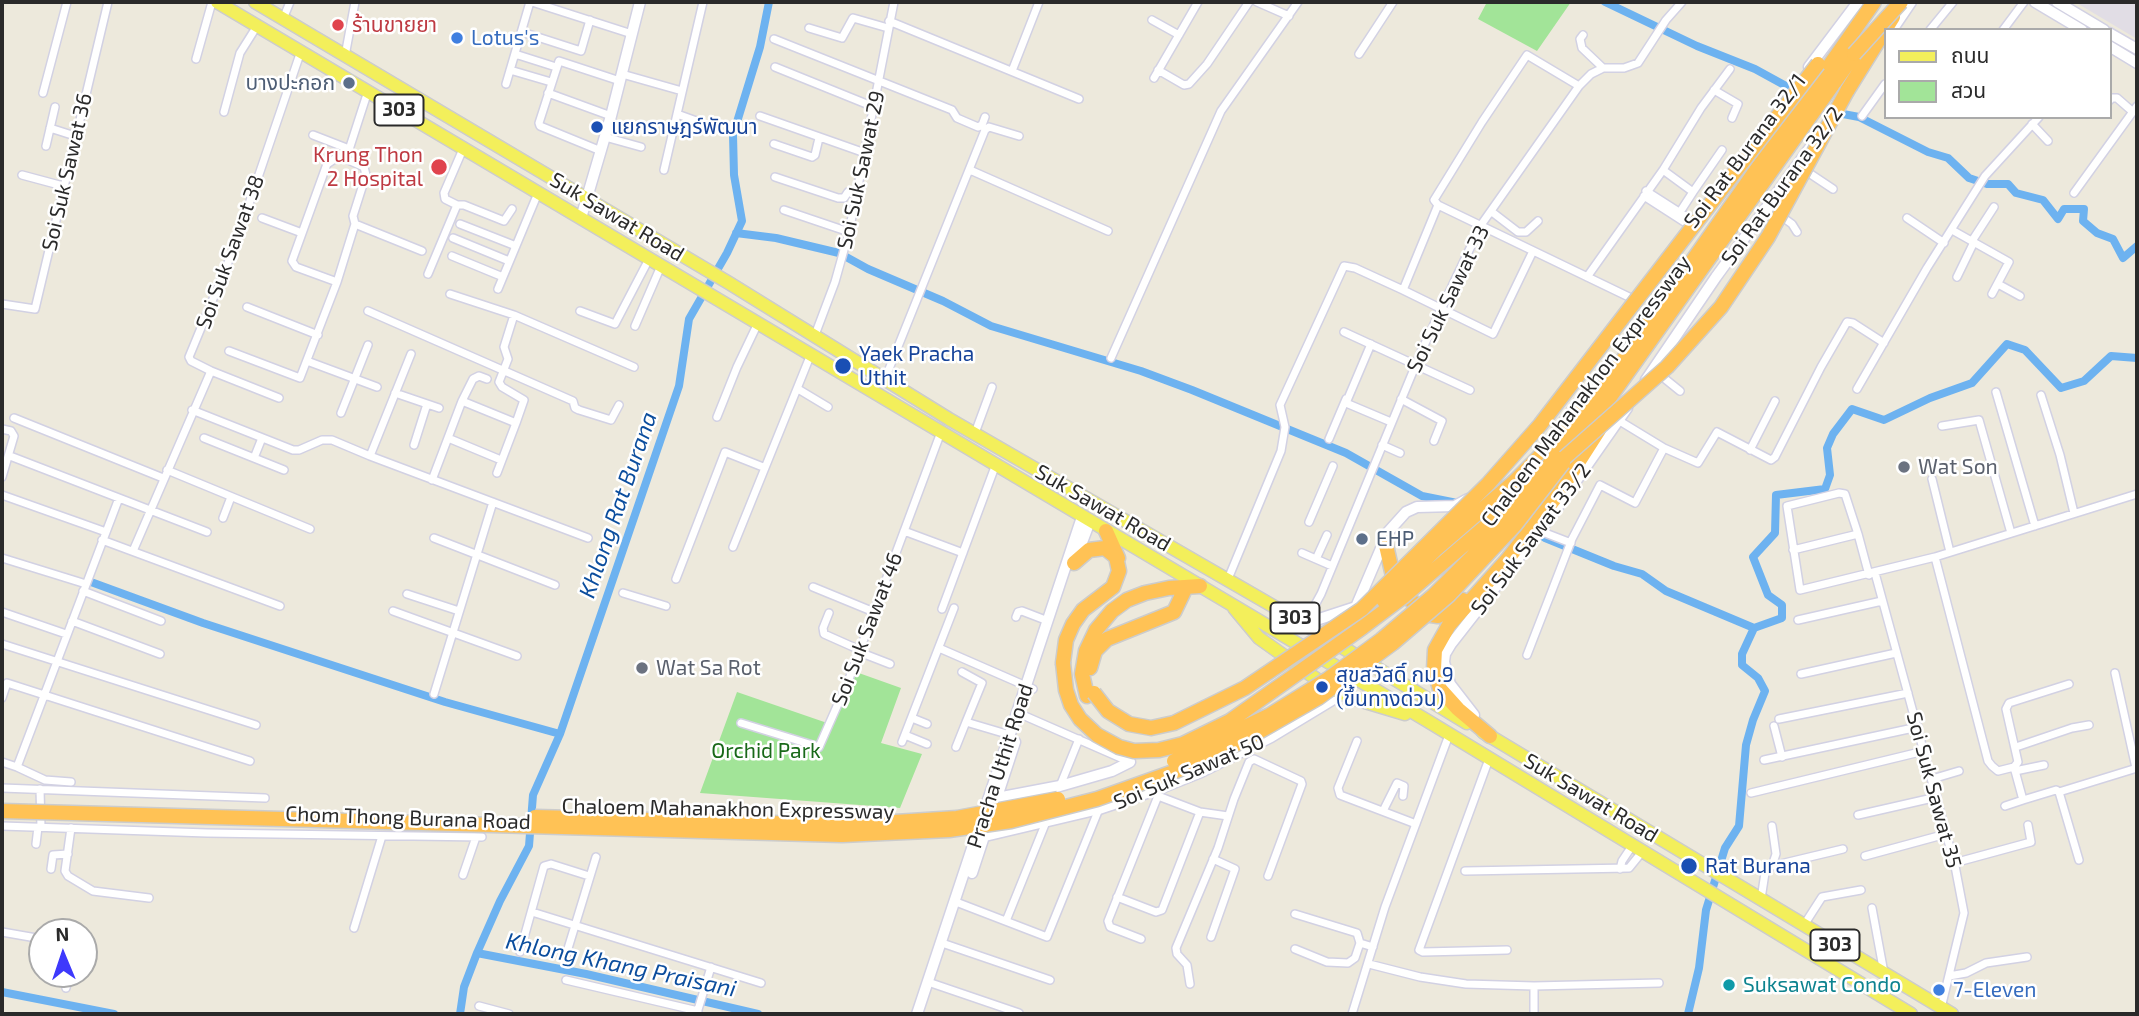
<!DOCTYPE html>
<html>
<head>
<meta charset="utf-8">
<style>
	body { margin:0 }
	#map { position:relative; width:2139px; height:1016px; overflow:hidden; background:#ede9dc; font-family:"Exo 2","Noto Sans Thai",sans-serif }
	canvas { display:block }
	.frame { position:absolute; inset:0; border:4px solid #2a2a2a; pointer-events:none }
	.legend { position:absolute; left:1884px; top:28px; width:228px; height:91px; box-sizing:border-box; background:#fff; border:2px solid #aaa; margin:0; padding:9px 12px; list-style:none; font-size:21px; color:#2a2a2a }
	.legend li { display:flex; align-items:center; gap:14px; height:35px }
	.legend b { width:35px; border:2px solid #aaa }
	.north { position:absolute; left:28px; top:918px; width:70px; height:70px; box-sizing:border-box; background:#fff; border:2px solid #aaa; border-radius:50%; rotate:358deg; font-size:19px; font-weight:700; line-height:28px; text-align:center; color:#2a2a2a }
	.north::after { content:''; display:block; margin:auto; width:24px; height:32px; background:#3e39fc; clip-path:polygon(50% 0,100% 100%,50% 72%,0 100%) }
</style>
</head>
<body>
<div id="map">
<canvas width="2139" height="1016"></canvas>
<div class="frame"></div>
<ul class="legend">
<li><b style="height:9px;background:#f3ef5b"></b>ถนน</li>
<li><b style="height:19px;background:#a2e498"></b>สวน</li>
</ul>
<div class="north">N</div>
</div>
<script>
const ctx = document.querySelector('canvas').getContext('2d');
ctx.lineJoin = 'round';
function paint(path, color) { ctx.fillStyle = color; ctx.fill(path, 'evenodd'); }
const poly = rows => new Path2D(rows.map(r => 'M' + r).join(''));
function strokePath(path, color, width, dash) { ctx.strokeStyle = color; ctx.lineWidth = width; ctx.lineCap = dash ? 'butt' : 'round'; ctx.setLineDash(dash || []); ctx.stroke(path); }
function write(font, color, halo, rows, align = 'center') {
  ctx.font = font + ' "Exo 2","Noto Sans Thai",sans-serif'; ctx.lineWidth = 5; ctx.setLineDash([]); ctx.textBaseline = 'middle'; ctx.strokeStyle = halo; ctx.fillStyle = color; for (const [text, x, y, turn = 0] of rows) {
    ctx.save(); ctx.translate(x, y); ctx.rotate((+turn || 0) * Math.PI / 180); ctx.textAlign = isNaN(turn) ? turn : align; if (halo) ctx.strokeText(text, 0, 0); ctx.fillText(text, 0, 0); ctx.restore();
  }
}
paint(poly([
	[2075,2,2137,2,2137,39]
]), '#e1dde5');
paint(poly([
	[1487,2,1571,2,1537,51,1478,19],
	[856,672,901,688,881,743,922,754,900,808,700,793,737,692,833,725]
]), '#a2e498');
strokePath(poly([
	[1605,2,1697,46,1755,69,1786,86],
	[1843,114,1859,117,1928,152,1948,158,1969,178,1987,184,2008,184,2016,193,2043,200,2058,219,2064,209,2084,209,2083,221,2097,233,2113,239,2123,258,2137,246],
	[736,233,776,238,839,253,868,269,943,301,991,326,1141,371,1192,390,1346,453,1422,496,1457,503],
	[1545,538,1614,566,1642,574,1666,591,1754,628],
	[91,582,203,623,445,702,560,734],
	[1754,628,1782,618,1782,605,1768,595,1753,557,1775,533,1776,495,1825,489,1830,475,1827,448,1833,434,1852,409,1884,420,1930,398,1972,383,2007,344,2025,350,2061,388,2084,381,2111,356,2137,358],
	[477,953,586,974,758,1014],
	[2,992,114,1014],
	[460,1014,464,987,477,953,500,901,529,846,533,795,560,734,679,386,689,319,727,253,742,221,734,175,733,135,760,47,769,2],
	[1688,1014,1699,968,1706,910,1725,848,1739,826,1746,745,1753,720,1765,691,1758,678,1742,665,1742,654,1754,628]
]), '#6db2f0', 8);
const street = poly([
	[532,2,632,34],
	[1257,2,1289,16],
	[283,19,290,2],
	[1152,20,1179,35],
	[889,21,1079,99],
	[809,28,842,38,853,18,888,28],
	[1930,30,1953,2],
	[2003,30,2024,2],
	[522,32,581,51,590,20],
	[1583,35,1580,39,1582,48,1603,68],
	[774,39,952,110,957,118,978,127,982,125,985,117],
	[515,54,556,67],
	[1359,54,1393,2],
	[345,56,355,2],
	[196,59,212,2],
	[775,67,874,107],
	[510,70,551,82],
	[1158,70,1184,85,1189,84,1207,64,1249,2],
	[1012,71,1039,2],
	[622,74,682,91],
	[1154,78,1198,2],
	[506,84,530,2],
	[1579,86,1527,55,1482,122,1434,200,1438,205,1631,298],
	[1714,90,1738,104,1732,118],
	[43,93,67,2],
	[548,93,611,116],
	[2109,101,2112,98,2117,98,2133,112],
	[224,112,240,53,257,26],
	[677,114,702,123],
	[760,116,865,153],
	[1862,116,1885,84],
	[2032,124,2048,141],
	[50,128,75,136],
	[313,135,349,149],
	[605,137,641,147],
	[774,144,812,157,815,155,819,138],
	[46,146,55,107],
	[601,151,540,126,539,123,559,61,620,81],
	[346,159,368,91],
	[1803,169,1833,189],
	[664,170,703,2],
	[970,170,1108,231],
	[1663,170,1693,192,1722,150],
	[22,175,63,186],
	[775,177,838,198,844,198,848,192,857,195],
	[1646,191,1693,221],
	[2074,193,2137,106],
	[1644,196,1689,225],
	[457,205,464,205,504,221,512,209],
	[1767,206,1792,224,1797,232],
	[784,210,849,232],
	[1492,212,1518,232,1526,232,1538,221],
	[1680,212,1693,192],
	[262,218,302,233],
	[1907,218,1944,243],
	[355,224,422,251],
	[460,224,516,246],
	[1952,230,2009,262,1992,294],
	[453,238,509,261],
	[1972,241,1994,207],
	[452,256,503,277],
	[428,274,457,205,445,199,444,193,463,149],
	[1587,277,1663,170,1701,108,1730,69],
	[1957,277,1974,242],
	[1998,284,2020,296],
	[498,289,538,193],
	[1403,290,1438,205],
	[450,294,514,315,634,367],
	[2,304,35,309,108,2],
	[247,307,318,335],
	[368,311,573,401,575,408,579,410,611,420,619,405],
	[580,311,615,324,649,259],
	[514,315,504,347,508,359,499,382,502,387,524,400,516,423],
	[635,326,661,266],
	[1344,332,1470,390],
	[815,335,835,282,849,232,894,2],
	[1371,344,1346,403,1391,422],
	[229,351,300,378,337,282,355,224,353,216,366,175,364,167,346,159,336,158,327,164,292,261,296,267,337,282],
	[1111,358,1221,111,1298,2],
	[307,361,377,387],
	[1659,374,1680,391],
	[885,379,985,130,989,127,1019,136],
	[798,389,828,407],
	[1857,389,1927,268,1985,176,2039,117],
	[1996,392,2035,526],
	[395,393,439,408],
	[2041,395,2060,455,2074,513],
	[279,398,211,371,191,361,189,357,234,248,301,51],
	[1401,399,1442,421,1434,441],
	[462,401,516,423,497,473],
	[192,410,293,450,299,450,322,440,332,440,370,456,588,538],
	[341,413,368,345],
	[717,417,737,367,758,323],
	[14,418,163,478],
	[1618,420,1664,448],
	[1942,426,1979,420,2011,533],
	[2,429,11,431,14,436,2,477],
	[975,433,992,387],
	[204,438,284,470],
	[448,438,501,460],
	[1329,439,1346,399],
	[414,445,427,404],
	[1382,445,1400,453],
	[1750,450,1775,401],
	[10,456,207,532],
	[370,456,411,354],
	[254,458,262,438],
	[167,470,310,529],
	[1932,479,1950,552],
	[432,480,462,401,473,379,479,376,487,379],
	[2,495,106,532],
	[223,518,231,497],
	[1309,522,1333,466],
	[904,531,963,553],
	[1540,531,1571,543],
	[1858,534,1845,494,1839,493,1787,506,1800,590,1935,557,2137,494],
	[434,538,555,585],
	[102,540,280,606],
	[733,547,811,354],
	[1793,550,1858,534,1869,575],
	[133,551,211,371],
	[1302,553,1332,566],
	[1935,557,1988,761,1992,766,1998,771,2014,767,2018,762,2006,709,2009,703,2069,684],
	[2,558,86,584],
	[1316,559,1327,535],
	[1875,573,1955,866,1964,913,1941,1008],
	[676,579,725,452,763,467],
	[1228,579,1281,451,1285,427,1280,405,1344,266,1355,268,1403,290,1493,334,1533,251],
	[813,587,874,612],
	[83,591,161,621],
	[623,593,666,606],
	[407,594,459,611],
	[942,609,996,464],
	[393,611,517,656],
	[2,612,66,634],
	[829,613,823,628,824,634,860,650],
	[1016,617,1018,612,1022,611,1048,621],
	[1798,620,1882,601],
	[72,621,160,654],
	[1305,623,1321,594,1421,352,1481,225,1579,86,1591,74,1603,68,1624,68,1638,63,1666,20,1682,2],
	[2,644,256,725],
	[939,648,1033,689],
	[859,652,890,664],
	[1527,655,1572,539,1600,485,1635,503,1664,448,1698,463,1717,432,1771,460,1775,457,1821,367,1847,322,1853,323,1884,343],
	[962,672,982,683,966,722],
	[2115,673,2136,768],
	[1801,674,1896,653],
	[434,694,493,502],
	[2,698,7,683,250,761],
	[1018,713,1130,762],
	[912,718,927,724],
	[1779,719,1908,693],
	[741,723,819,747,849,679,941,432],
	[1774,726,1782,757],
	[905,735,927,744],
	[1357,741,1338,788,1340,795,1416,824],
	[902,742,954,608],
	[956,747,966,722,1010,735],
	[2016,747,2072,728,2089,725],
	[1489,759,1419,950,1423,952,1507,950],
	[1764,760,1918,727],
	[2,762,17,767,45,780,71,782],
	[17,767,119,498],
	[2014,767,2023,800,2056,790,2059,792,2079,860],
	[2015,771,2044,765],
	[1932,779,1959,771],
	[1060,786,1079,739],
	[2,788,265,798],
	[40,789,41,827],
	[2059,792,2137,768],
	[1751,793,1924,751],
	[1158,796,1200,812,1228,816],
	[2005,806,2023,800],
	[1383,811,1397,783,1404,786,1403,796],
	[1858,815,1937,797],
	[2,826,207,833,482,837],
	[71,828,65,871,68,876,93,891,149,898],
	[36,844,38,827],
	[1865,856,1946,834],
	[1954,863,2031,842,2028,825],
	[1772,866,1843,849],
	[51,869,53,855,68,854],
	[1620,869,1622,861,1632,846],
	[1465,871,1629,868,1642,852],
	[463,875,476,837],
	[1117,897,1156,912,1162,910,1200,812],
	[1761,899,1765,873,1772,866,1776,854,1772,826],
	[956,902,1047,937,1099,809],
	[1872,908,1884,973],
	[532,912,761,983],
	[1295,914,1357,933,1360,943],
	[1006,921,1046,822],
	[1804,925,1822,897,1861,890],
	[354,928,382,836],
	[2,932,42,939],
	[1211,937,1235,869,1213,859],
	[1141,939,1110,927,1108,921,1158,796,1156,790],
	[942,943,1050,980],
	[1295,949,1327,962,1348,963,1355,958,1360,943,1373,947],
	[520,952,544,866,551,864,589,876],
	[566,955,596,857],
	[1369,964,1420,977,1466,984,1534,986,1659,983],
	[1949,976,1966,973,1986,963,2027,957],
	[566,980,698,1011],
	[928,982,1019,1013],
	[1190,984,1187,965,1177,954,1176,948,1218,848,1234,799,1249,762,1254,759,1301,781,1302,784,1268,876],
	[1534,986,1534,1014],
	[66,988,69,974],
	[479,1006,509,1014],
	[697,1013,711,967],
	[1352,1014,1385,907,1449,735]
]);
const secondary = poly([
	[2035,2,2082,30],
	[2057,2,2104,30],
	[1892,30,1911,2],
	[2109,33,2137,49],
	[2109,46,2137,63],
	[1809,67,1858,2],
	[581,218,611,116,640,2],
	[1646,380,1716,277,1812,145],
	[1075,561,1090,521],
	[1304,624,1356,607,1388,532,1406,512,1417,507,1455,506,1468,499],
	[1474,715,1450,684,1444,662,1445,654,1451,644,1555,511,1627,408],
	[997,798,1060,786,1112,771,1130,762],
	[985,836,1099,809,1156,790,1201,772,1271,737,1342,694],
	[972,873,1015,742],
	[917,1014,1082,517]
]);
const primary = poly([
	[217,2,1426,720,1911,1014],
	[255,2,729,283,949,419,1304,624,1467,723],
	[1234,608,1259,638,1329,688,1355,699,1405,714],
	[1483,732,1952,1014]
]);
const highway = poly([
	[1847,91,1893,17],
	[1578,442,1861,45],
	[1555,457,1874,2],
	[1515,481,1542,454,1576,409],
	[1106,531,1118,558],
	[1385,541,1393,576,1415,605,1424,614,1438,616,1463,600],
	[1063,663,1066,640,1073,624,1083,610,1113,587,1119,571,1116,557,1105,548,1089,550,1074,563],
	[1090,668,1095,651,1107,639,1174,612,1186,587],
	[1087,696,1082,674,1086,651,1096,630,1112,611,1127,600,1145,593,1169,588,1200,586],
	[1490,736,1458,709,1440,689,1434,669,1435,650,1449,625,1507,560,1556,497,1599,430]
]);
strokePath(street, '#d2d1e3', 10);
strokePath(secondary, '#d2d1e3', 13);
strokePath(primary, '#ccc', 15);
strokePath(highway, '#ccc', 17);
strokePath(street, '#fff', 7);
strokePath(secondary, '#fff', 10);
strokePath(primary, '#f3ef5b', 12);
strokePath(highway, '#ffc255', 14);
const highwayBridge = poly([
	[1854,54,1901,2],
	[1554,467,1667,367,1721,307,1768,237,1847,91],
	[1384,601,1435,550,1515,481],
	[1063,663,1066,690,1071,705,1080,719,1097,735,1119,747,1134,751,1159,750,1183,744,1230,721,1363,627,1403,597,1507,508],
	[1094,693,1108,711,1129,724,1151,728,1174,723,1245,688,1362,609,1488,484,1540,425,1818,64],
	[1174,761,1270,715,1328,679,1381,640,1434,595,1472,557,1505,520,1555,457],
	[2,811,842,835,949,830,1011,821,1097,799,1176,771,1243,741,1318,698,1393,643,1449,595,1515,525,1563,463],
	[535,817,849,825,957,818,1058,799]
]);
strokePath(highwayBridge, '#ccc', 17, []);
strokePath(highwayBridge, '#ffc255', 14);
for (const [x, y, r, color] of [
	[338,25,7,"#e0444e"],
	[457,38,7,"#3f7fe0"],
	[349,83,7,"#5c6f8a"],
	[597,127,7,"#1a4fb4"],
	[439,167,9,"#e0444e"],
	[843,366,9,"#1a4fb4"],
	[1904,467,7,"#6b7280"],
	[1362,539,7,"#5c6f8a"],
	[642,668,7,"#6b7280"],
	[1322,687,7,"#1a4fb4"],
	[1689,866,9,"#1a4fb4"],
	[1729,985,7,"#0f9aa8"],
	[1939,990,7,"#3f7fe0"]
]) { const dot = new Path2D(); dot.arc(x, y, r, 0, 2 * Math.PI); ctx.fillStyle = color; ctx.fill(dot); strokePath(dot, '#fff', 2.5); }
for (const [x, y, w] of [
	[399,110,49],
	[1295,618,49],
	[1835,945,49]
]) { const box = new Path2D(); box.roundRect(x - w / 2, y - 15.5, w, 31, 5); ctx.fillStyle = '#fff'; ctx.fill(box); strokePath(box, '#2a2a2a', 2); }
write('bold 19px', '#2a2a2a', null, [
	["303",399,110],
	["303",1295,618],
	["303",1835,945]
]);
write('21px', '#be3a42', '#fff', [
	["ร้านขายยา",352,25],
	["Krung Thon",423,155,"right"],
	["2 Hospital",423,179,"right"]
], 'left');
write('21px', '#366cbe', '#fff', [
	["Lotus's",471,38],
	["7-Eleven",1953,990]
], 'left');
write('21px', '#4e5e75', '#fff', [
	["บางปะกอก",335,83],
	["EHP",1376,539,"left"]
], 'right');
write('21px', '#164399', '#fff', [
	["แยกราษฎร์พัฒนา",611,127],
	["Yaek Pracha",859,354],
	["Uthit",859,378],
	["สุขสวัสดิ์ กม.9",1336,675],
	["(ขึ้นทางด่วน)",1336,699],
	["Rat Burana",1705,866]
], 'left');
write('21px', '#2a2a2a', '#fff', [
	["Soi Rat Burana 32/1",1745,151,-53],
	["Soi Suk Sawat 29",861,170,-78],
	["Soi Suk Sawat 36",67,172,-77],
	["Soi Rat Burana 32/2",1782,186,-54],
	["Suk Sawat Road",617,217,31],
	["Soi Suk Sawat 38",230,252,-70],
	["Soi Suk Sawat 33",1448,299,-64],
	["Chaloem Mahanakhon Expressway",1586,391,-53],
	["Suk Sawat Road",1103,508,30],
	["Soi Suk Sawat 33/2",1531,539,-53],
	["Soi Suk Sawat 46",867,629,-69],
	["Pracha Uthit Road",1000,766,-72],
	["Soi Suk Sawat 50",1189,772,-23],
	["Soi Suk Sawat 35",1934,790,75],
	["Suk Sawat Road",1591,798,31],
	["Chaloem Mahanakhon Expressway",728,809,1],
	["Chom Thong Burana Road",408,818,2]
]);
write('21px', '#5b616d', '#fff', [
	["Wat Son",1918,467],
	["Wat Sa Rot",656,668]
], 'left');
write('21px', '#196919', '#fff', [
	["Orchid Park",766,751]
]);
write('21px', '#0d838f', '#fff', [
	["Suksawat Condo",1743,985]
], 'left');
write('italic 23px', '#0b4d9d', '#fff', [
	["Khlong Rat Burana",618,505,-71],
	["Khlong Khang Praisani",621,965,12]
]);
</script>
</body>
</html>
